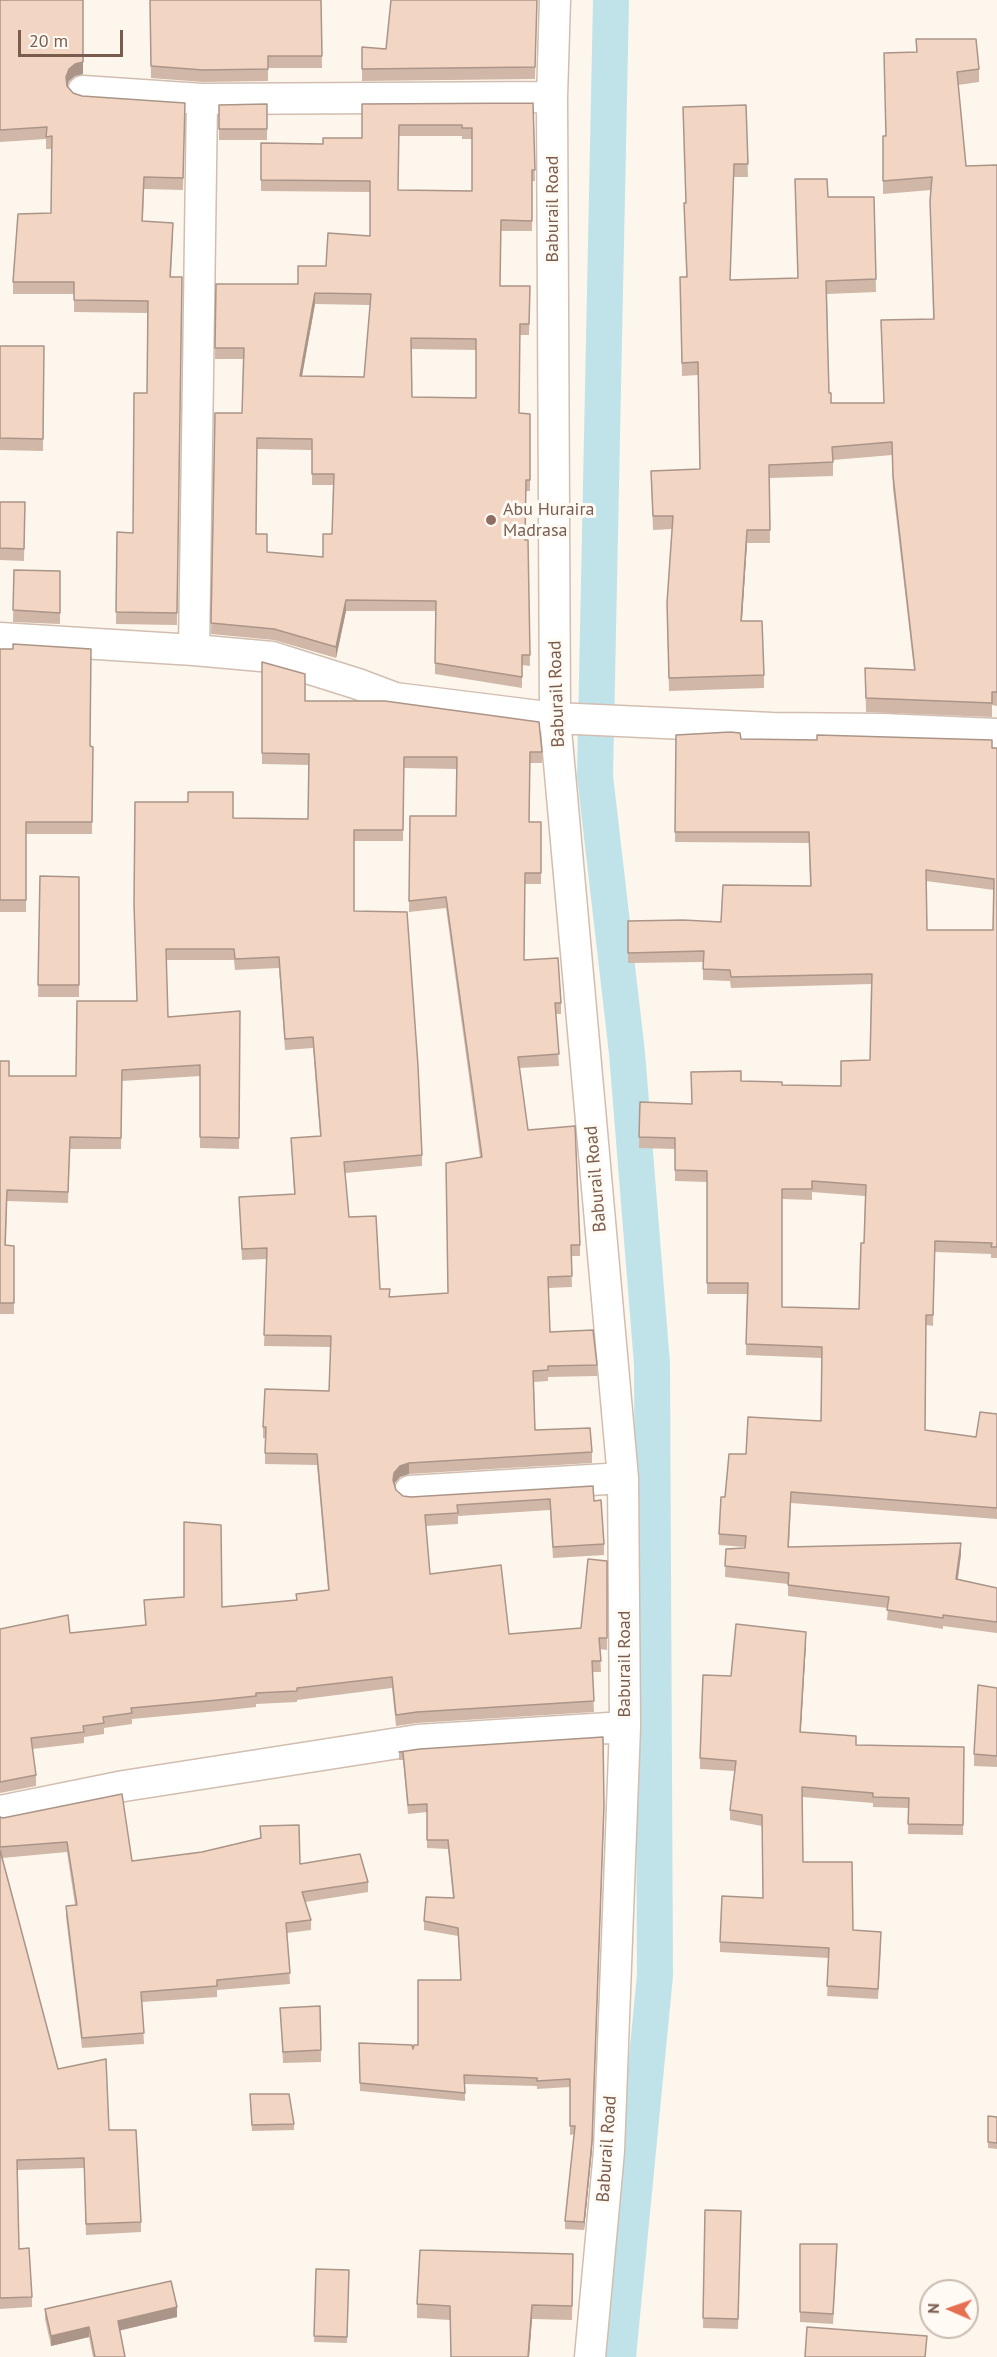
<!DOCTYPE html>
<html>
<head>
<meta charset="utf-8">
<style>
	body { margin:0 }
	#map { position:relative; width:997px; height:2357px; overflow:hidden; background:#fdf6ec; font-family:"PT Sans",sans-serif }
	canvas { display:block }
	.north { position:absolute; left:919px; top:2279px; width:60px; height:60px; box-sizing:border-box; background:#fffaf3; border:2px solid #cabbb1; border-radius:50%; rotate:272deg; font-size:16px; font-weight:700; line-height:24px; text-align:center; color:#7a5c4d }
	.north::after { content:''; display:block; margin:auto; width:21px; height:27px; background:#e76f51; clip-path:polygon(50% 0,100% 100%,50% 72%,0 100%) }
	.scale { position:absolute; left:18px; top:30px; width:105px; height:27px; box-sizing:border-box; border:3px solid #7a5c4d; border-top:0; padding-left:8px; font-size:18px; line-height:21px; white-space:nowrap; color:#7a5c4d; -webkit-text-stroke:4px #fffaf3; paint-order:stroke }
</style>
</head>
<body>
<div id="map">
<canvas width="997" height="2357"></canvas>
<div class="north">N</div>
<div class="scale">20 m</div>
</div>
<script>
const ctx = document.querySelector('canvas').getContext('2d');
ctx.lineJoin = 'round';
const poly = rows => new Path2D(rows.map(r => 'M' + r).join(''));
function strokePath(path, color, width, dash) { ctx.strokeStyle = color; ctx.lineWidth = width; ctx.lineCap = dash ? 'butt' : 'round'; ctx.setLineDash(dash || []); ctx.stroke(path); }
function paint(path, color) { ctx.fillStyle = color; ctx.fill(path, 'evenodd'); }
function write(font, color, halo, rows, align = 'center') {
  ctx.font = font + ' "PT Sans",sans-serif'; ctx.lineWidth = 6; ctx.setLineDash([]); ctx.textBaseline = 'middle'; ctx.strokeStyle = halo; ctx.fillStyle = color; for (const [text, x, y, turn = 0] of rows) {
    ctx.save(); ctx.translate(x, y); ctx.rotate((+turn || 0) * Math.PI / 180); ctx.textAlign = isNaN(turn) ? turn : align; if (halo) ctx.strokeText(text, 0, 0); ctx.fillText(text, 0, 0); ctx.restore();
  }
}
strokePath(poly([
	[611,0,595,776,627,1053,652,1364,655,1975,618,2357]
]), '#bfe3e8', 36);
const street = poly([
	[555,0,552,97,555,718,623,1478,625,1727,609,2151,590,2357],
	[83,91,202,99,194,650],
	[202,99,552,97],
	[0,638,194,650,272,657,358,684,395,698,555,718,772,728,883,729,997,734],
	[410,1491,623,1478],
	[0,1811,124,1786,418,1740,625,1727]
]);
strokePath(street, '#d1beb0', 33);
strokePath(street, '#fff', 30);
paint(poly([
	[0,0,83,74,75,76,69,81,67,86,73,93,82,96,185,103,183,190,144,189,143,221,173,235,171,277,182,277,177,625,116,624,117,532,133,533,147,393,147,313,74,312,74,294,13,294,13,282,51,213,52,149,46,149,46,139,0,142],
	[150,0,321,0,322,68,268,68,268,81,203,82,151,78],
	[537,0,535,79,362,81,362,47,386,49],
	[916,39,979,69,979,82,958,85,966,166,997,165,997,706,992,705,992,717,866,712,865,668,914,670,893,489,892,455,833,460,833,476,769,478,770,543,747,543,742,621,764,675,764,688,669,691,667,616,672,529,653,530,651,471,700,469,698,375,682,376,680,277,687,277,684,203,685,203,746,105,748,177,734,177,730,280,797,278,828,197,874,197,876,292,827,294,829,393,831,403,883,403,933,319,931,190,883,194,883,136,886,136,916,52],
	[533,103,535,181,532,181,532,231,501,231,500,286,530,286,529,335,520,335,519,413,530,414,530,491,526,491,525,540,528,540,530,666,522,665,522,688,435,674,435,611,346,611,336,658,274,640,211,634,215,413,242,413,243,359,215,359,216,284,298,284,326,266,370,236,370,192,261,191,261,143,323,144,362,138,362,104],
	[399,136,462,136,462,139,472,139,472,191,398,190],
	[315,304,370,305,364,377,302,376],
	[412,349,476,350,476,398,412,397],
	[257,449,312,450,312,485,333,485,332,534,323,557,267,552,256,534],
	[267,104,267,140,219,140,219,105],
	[0,346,44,346,43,451,0,450],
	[0,502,25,502,24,561,0,560],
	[14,570,60,571,60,624,13,622],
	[0,649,90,746,93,747,92,834,26,834,26,912,0,912],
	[262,662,305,701,542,752,542,763,530,763,529,822,541,822,541,884,525,884,524,960,561,1003,561,1014,556,1014,559,1066,519,1068,528,1130,580,1245,580,1256,571,1256,572,1287,548,1288,550,1332,597,1365,597,1376,548,1377,548,1381,534,1382,535,1430,592,1452,592,1463,409,1474,400,1477,394,1484,396,1490,403,1496,411,1497,594,1501,604,1544,604,1555,553,1558,550,1510,458,1516,458,1524,426,1526,430,1574,509,1634,581,1628,607,1561,607,1650,600,1649,601,1672,592,1672,594,1712,417,1723,396,1726,392,1688,297,1700,297,1702,256,1704,256,1707,218,1711,132,1719,132,1724,104,1728,104,1734,84,1737,84,1743,32,1749,36,1775,36,1786,0,1793,0,1629,70,1633,145,1625,144,1600,222,1607,296,1600,296,1594,328,1590,317,1465,265,1464,265,1438,263,1438,263,1427,329,1391,331,1347,264,1346,267,1259,242,1260,239,1197,294,1194,291,1138,320,1136,313,1048,285,1050,279,968,235,970,234,960,166,960,168,1017,240,1011,239,1149,200,1148,200,1076,122,1081,121,1149,70,1149,68,1203,7,1201,6,1245,14,1246,14,1314,0,1314,0,1061,9,1076,76,1076,137,1001,233,818,308,819,309,765,262,764],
	[404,768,457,769,456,816,410,816,409,912,446,908,480,1157,448,1293,390,1297,380,1289,349,1217,345,1173,422,1166,422,1155,354,911,354,841,403,841],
	[676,735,741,739,997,748,997,1258,991,1258,991,1254,935,1252,933,1326,926,1325,925,1430,976,1437,997,1414,997,1519,791,1503,789,1547,961,1554,958,1579,997,1588,997,1633,943,1626,943,1629,887,1620,888,1608,788,1596,788,1584,725,1577,726,1549,745,1548,745,1547,719,1545,719,1534,725,1497,746,1454,821,1421,822,1358,746,1355,747,1294,707,1294,707,1182,675,1181,675,1149,639,1148,640,1102,692,1104,741,1081,782,1085,841,1086,870,1060,871,984,731,988,730,981,703,980,703,962,628,963,628,921,721,922,810,886,809,843,675,842],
	[926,881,994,890,993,930,927,930],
	[812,1192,865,1196,864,1243,859,1309,782,1307,782,1199,812,1200],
	[40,876,79,877,79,997,38,997],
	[806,1642,801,1732,856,1745,964,1747,963,1835,908,1834,908,1808,873,1807,873,1803,802,1797,803,1862,853,1930,881,1942,878,1999,827,1996,829,1958,720,1952,720,1942,763,1898,762,1826,730,1820,730,1810,735,1771,700,1769,700,1758,731,1676],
	[997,1688,997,1767,974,1766,974,1754],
	[603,1737,592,2150,584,2230,565,2229,565,2221,574,2134,570,2135,570,2087,537,2089,537,2086,465,2084,465,2101,360,2091,359,2043,413,2049,418,2045,461,1980,458,1936,424,1930,424,1921,453,1898,448,1849,427,1848,427,1812,408,1814,403,1760,399,1760,399,1752],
	[0,1817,132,1861,300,1864,368,1882,368,1892,305,1902,311,1920,311,1930,287,1933,290,1984,217,1990,217,1997,142,2002,144,2044,82,2048,66,1917,66,1906,75,1905,67,1852,2,1858,58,2069,109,2130,141,2222,141,2232,86,2235,84,2168,17,2170,19,2249,32,2297,32,2307,0,2309],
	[280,2008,321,2050,321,2062,283,2063],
	[250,2094,294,2124,294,2130,252,2131],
	[988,2116,997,2117,997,2149,988,2148],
	[705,2210,741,2211,738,2329,703,2328],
	[573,2254,572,2320,532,2319,529,2357,451,2357,450,2320,417,2318,417,2304],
	[837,2254,833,2324,800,2322,800,2312],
	[316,2269,349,2270,347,2343,314,2342],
	[45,2309,177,2317,120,2330,125,2357,93,2357,89,2337,51,2346,45,2319]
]), '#d1b7a8');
paint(poly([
	[83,0,83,74,75,76,69,81,66,89,66,77],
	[315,293,315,304,300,387,300,376],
	[747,530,747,543,741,634,741,621],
	[346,600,346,611,336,658,336,647],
	[409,1463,409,1474,400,1477,394,1484,393,1480,394,1473,400,1466],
	[961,1543,961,1554,956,1590,956,1579],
	[806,1632,806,1642,800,1742,800,1732],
	[604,1814,592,2150,584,2230,584,2222],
	[532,2305,532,2319,529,2357,528,2357],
	[177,2307,177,2317,118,2331,118,2321],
	[89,2327,89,2337,51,2346,51,2336]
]), '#aa9588');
const building = poly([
	[0,0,83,0,83,62,75,64,69,69,66,77,67,86,73,93,82,96,185,103,183,178,144,177,142,221,173,223,170,277,182,277,177,613,116,612,117,532,133,533,134,393,147,393,148,301,74,300,74,282,13,282,18,214,51,213,52,136,46,137,47,127,0,130,0,0],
	[150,0,321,0,322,56,268,56,268,69,203,70,151,66,150,0],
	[391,0,537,0,535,67,362,69,362,47,386,49,391,0],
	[916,39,976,39,979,69,957,72,966,166,997,165,997,692,992,692,992,703,866,698,865,668,915,670,893,476,892,442,832,447,833,462,769,465,770,530,747,530,741,621,762,621,764,675,669,678,667,603,673,516,653,516,651,471,700,469,698,362,682,363,680,277,687,277,684,203,686,203,683,107,746,105,748,164,734,164,730,280,798,278,795,179,827,179,828,197,874,197,876,279,826,281,829,393,831,393,831,403,884,403,881,320,934,319,930,201,932,177,883,181,883,136,886,136,884,53,917,52,916,39],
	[533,103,535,170,532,170,532,221,501,220,500,286,530,286,529,324,520,324,519,413,530,414,530,480,526,480,525,540,528,540,530,655,522,655,522,677,435,663,436,601,346,600,336,647,274,629,211,623,215,413,242,413,244,348,215,348,216,284,298,284,298,266,326,266,328,233,370,236,370,181,261,180,261,143,323,144,323,138,362,138,362,104,533,103],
	[399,125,462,125,462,128,472,128,472,191,398,190,399,125],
	[315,293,371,294,364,377,300,376,315,293],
	[411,338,476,339,476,398,412,397,411,338],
	[257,438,312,439,312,474,334,474,332,534,323,534,323,557,267,552,267,534,256,534,257,438],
	[267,104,267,129,219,129,219,105,267,104],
	[0,346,44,346,43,439,0,438,0,346],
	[0,502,25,502,24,549,0,548,0,502],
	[14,570,60,571,60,613,13,610,14,570],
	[13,644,91,649,90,746,93,747,92,822,26,822,26,900,0,900,0,649,13,649,13,644],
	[262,662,305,674,305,701,385,701,539,722,542,752,530,752,529,822,541,822,541,873,525,873,524,960,558,958,561,1003,555,1003,559,1054,518,1057,528,1130,575,1126,580,1245,571,1245,572,1276,548,1277,550,1332,593,1330,597,1365,548,1366,548,1370,533,1371,535,1430,590,1428,592,1452,409,1463,400,1466,394,1473,393,1480,396,1490,403,1496,411,1497,593,1486,594,1501,601,1500,604,1544,553,1547,550,1499,457,1505,458,1513,425,1515,430,1574,501,1565,509,1634,581,1628,588,1559,607,1561,607,1638,599,1638,601,1661,592,1661,594,1701,417,1712,396,1715,392,1677,297,1688,297,1691,256,1693,256,1696,218,1700,131,1708,132,1713,103,1717,104,1723,83,1726,84,1732,31,1738,36,1775,0,1782,0,1629,68,1615,70,1633,146,1625,144,1600,184,1597,184,1522,221,1525,222,1607,297,1600,296,1594,329,1590,317,1454,265,1453,266,1427,263,1427,265,1389,329,1391,331,1336,264,1335,267,1248,242,1249,239,1197,295,1194,291,1138,321,1136,313,1037,285,1039,279,957,235,959,234,949,166,949,168,1017,240,1011,239,1138,200,1137,200,1065,122,1070,121,1138,70,1137,68,1192,7,1190,5,1245,14,1246,14,1303,0,1303,0,1061,9,1061,9,1076,76,1076,77,1001,137,1001,134,904,135,802,188,802,188,792,233,792,233,818,308,819,309,754,262,753,262,662],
	[404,757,457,757,456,816,410,816,409,901,446,897,482,1157,446,1163,448,1293,389,1297,390,1289,380,1289,376,1216,349,1217,344,1162,422,1155,418,1066,407,912,354,911,354,830,403,830,404,757],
	[730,732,740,733,741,739,817,740,817,735,992,740,992,748,997,748,997,1247,991,1247,992,1243,935,1241,933,1315,926,1315,925,1430,976,1437,980,1412,997,1414,997,1508,791,1492,788,1547,961,1543,956,1579,997,1588,997,1622,943,1615,943,1618,887,1610,889,1597,788,1585,789,1573,725,1566,726,1549,745,1548,746,1536,719,1534,721,1497,725,1497,729,1454,746,1454,748,1417,821,1421,822,1347,746,1344,748,1283,707,1283,707,1171,675,1170,675,1138,639,1137,640,1102,692,1104,691,1072,741,1071,741,1081,782,1082,782,1085,841,1086,841,1061,870,1060,872,974,731,977,730,970,703,969,704,951,628,953,628,921,683,920,721,922,723,885,811,886,809,832,675,832,676,735,730,732],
	[926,870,994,879,993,930,927,930,926,870],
	[812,1181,866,1185,864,1243,861,1243,859,1309,782,1307,782,1189,812,1189,812,1181],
	[40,876,79,877,79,985,38,985,40,876],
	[736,1624,806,1632,800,1732,856,1736,856,1745,964,1747,963,1825,908,1824,909,1798,873,1797,873,1793,802,1787,803,1862,852,1862,853,1930,881,1932,878,1989,827,1986,829,1948,720,1942,722,1896,763,1898,762,1815,730,1810,736,1761,700,1758,703,1675,731,1676,736,1624],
	[978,1685,997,1688,997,1756,974,1754,978,1685],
	[603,1737,604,1805,592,2141,584,2222,565,2221,575,2126,570,2126,570,2079,537,2081,537,2078,464,2075,465,2093,360,2083,359,2043,412,2045,413,2049,414,2045,418,2045,418,1980,461,1980,458,1928,424,1921,426,1897,454,1898,448,1840,427,1840,427,1804,408,1805,403,1752,399,1752,420,1749,603,1737],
	[122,1794,132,1861,202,1852,261,1838,260,1826,299,1825,300,1864,360,1854,368,1882,302,1892,311,1920,286,1923,290,1973,217,1980,217,1986,141,1992,144,2033,82,2038,66,1906,77,1905,67,1842,0,1847,0,1817,3,1818,122,1794],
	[0,1850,58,2069,106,2059,109,2130,136,2130,141,2222,86,2224,84,2158,17,2160,19,2249,29,2248,32,2297,0,2298,0,1850],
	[320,2006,321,2050,283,2052,280,2008,320,2006],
	[250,2094,289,2094,294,2124,252,2125,250,2094],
	[988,2116,997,2117,997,2143,988,2142,988,2116],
	[705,2210,741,2211,738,2319,703,2318,705,2210],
	[800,2244,837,2244,833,2314,800,2312,800,2244],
	[420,2250,573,2254,572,2306,532,2305,528,2357,451,2357,450,2306,417,2304,420,2250],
	[316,2269,349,2270,347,2337,314,2336,316,2269],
	[171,2281,177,2307,118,2321,125,2357,95,2357,89,2327,51,2336,45,2309,171,2281],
	[807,2327,927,2336,925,2357,805,2357,807,2327]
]);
paint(building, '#f3d5c3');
strokePath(building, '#aa9588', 1.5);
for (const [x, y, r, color] of [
	[491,520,6,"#8d6e63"]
]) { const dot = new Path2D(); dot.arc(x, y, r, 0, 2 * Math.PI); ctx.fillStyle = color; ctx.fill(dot); strokePath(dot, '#fffaf3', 2); }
write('18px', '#7a5c4d', '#fffaf3', [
	["Baburail Road",553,209,-90],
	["Baburail Road",557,694,-92],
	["Baburail Road",596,1179,-95],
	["Baburail Road",625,1664,-90],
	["Baburail Road",607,2149,-86]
]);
write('18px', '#785e54', '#fffaf3', [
	["Abu Huraira",503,510],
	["Madrasa",503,531]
], 'left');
</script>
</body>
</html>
